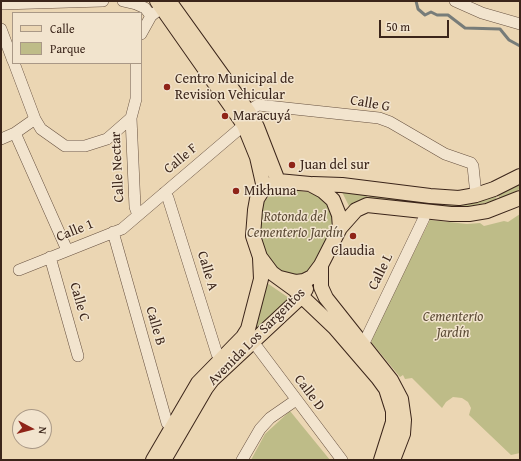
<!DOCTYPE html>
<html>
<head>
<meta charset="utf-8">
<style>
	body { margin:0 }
	#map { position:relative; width:521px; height:461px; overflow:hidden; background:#ebd6b3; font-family:"Gentium Book Plus",serif }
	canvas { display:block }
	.frame { position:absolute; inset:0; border:2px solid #3b251a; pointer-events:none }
	.legend { position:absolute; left:12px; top:12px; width:130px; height:52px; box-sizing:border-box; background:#f2e4ce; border:1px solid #a99886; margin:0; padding:5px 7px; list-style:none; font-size:12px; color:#3b251a }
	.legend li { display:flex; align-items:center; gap:8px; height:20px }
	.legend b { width:20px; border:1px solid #a99886 }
	.north { position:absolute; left:12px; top:409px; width:40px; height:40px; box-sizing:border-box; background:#f2e4ce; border:1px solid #a99886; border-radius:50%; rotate:97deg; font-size:11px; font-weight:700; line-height:16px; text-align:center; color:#3b251a }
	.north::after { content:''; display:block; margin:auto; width:14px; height:18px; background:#8f2418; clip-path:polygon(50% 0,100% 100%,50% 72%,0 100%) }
	.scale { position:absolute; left:379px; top:20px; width:70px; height:18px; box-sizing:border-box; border:2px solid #3b251a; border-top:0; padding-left:5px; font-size:12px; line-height:14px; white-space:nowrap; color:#3b251a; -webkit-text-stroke:3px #f2e4ce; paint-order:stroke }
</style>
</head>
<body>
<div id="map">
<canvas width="521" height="461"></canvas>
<div class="frame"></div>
<ul class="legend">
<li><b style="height:5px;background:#ebd6b3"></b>Calle</li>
<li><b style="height:11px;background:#bebc88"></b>Parque</li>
</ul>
<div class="north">N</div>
<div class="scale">50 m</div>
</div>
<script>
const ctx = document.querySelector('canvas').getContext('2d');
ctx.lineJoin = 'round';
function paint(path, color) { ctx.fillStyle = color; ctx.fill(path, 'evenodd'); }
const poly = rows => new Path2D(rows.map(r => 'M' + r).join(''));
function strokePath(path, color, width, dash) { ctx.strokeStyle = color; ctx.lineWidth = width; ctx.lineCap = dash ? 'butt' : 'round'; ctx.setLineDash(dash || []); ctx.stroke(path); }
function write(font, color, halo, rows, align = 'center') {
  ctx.font = font + ' "Gentium Book Plus",serif'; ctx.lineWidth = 3; ctx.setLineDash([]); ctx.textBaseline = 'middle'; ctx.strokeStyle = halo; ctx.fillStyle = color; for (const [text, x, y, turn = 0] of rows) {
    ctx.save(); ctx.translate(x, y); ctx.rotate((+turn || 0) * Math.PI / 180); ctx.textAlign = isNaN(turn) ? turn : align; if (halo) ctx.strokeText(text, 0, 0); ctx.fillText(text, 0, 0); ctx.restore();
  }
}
paint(poly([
	[520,182,520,189,500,199,497,193],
	[286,189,314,193,326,200,332,213,333,226,312,266,307,272,298,275,283,272,278,269,267,254,261,238,261,217,264,202,272,193],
	[342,192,370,193,365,199,359,200,350,208],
	[373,193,428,200,427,206,367,199],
	[495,194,497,200,472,206,430,207,430,200],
	[520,214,520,453,511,455,469,415,471,408,468,402,462,398,453,397,446,402,442,408,412,378,405,379,403,375,400,377,372,343,371,339,430,220,467,224,480,223,484,226,504,221,508,222],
	[267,283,289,298,255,331,254,330],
	[290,411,330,460,251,460,265,434]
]), '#bebc88');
strokePath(poly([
	[416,1,418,9,425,15,431,12,437,15,448,15,465,28,500,29,509,40,520,46]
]), '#777c79', 3);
const minor = poly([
	[123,1,136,4,145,8,151,16],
	[455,1,482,13,520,24],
	[1,4,103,1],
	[1,29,13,61],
	[141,34,151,16,161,8],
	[14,63,35,119,41,129,65,146,85,146,107,139,131,118],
	[136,63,136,99,131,118,135,207,138,215],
	[248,111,258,105,379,118,390,122,445,154,471,163,473,166,476,195],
	[15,133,67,250],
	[1,139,15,133,35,119],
	[164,193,168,198,217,354,220,359],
	[113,232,167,423,172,427],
	[50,257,78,356],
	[19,270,122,229,244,125],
	[254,343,342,460],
	[363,345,424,218,424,211],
	[242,460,260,429,270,418,296,400]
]);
const major = poly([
	[157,1,244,125,257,157,264,188],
	[169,1,248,111,257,127,278,181],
	[313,184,342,185,430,196,459,198,476,195,494,189,520,176],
	[340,228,356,210,367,205,451,214,469,214,487,211,520,198],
	[321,265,321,287,326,298,391,380,401,399,404,420,403,434,393,460],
	[280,278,296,282,304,281,312,277,321,265,340,228,339,215,333,200,323,191,310,184,278,181,264,188,257,199,255,210,253,236,260,257,272,273,294,289,335,328,378,378,386,389,393,411,393,422,381,460],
	[153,460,198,383,243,337,248,329,261,279,260,258],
	[164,460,206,388,212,380,301,297,306,289]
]);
strokePath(minor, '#675140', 12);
strokePath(major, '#3b251a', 16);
strokePath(minor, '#f2e4ce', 11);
strokePath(major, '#ebd6b3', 14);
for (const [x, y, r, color] of [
	[167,87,4,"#8f2418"],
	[225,116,4,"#8f2418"],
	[292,165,4,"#8f2418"],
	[236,191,4,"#8f2418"],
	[353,236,4,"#8f2418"]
]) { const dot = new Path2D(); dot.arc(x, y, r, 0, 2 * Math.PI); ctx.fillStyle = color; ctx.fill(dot); strokePath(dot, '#f2e4ce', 1.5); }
write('14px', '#3b251a', '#f2e4ce', [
	["Centro Municipal de",175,79],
	["Revision Vehicular",175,95],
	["Maracuyá",233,116],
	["Juan del sur",300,165],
	["Mikhuna",244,191],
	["Claudia",353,251,"center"]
], 'left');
write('14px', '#3b251a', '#f2e4ce', [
	["Calle G",370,104,10],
	["Calle F",181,159,-40],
	["Calle Nectar",118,167,-93],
	["Calle 1",75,231,-22],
	["Calle A",207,271,73],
	["Calle L",381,272,-64],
	["Calle C",79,302,74],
	["Calle B",155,326,74],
	["Avenida Los Sargentos",257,337,-45],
	["Calle D",309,393,53]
]);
write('italic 14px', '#5c4b36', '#f2e4ce', [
	["Rotonda del",295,217],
	["Cementerio Jardín",295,233],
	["Cementerio",453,317],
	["Jardín",453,333]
]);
</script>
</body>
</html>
